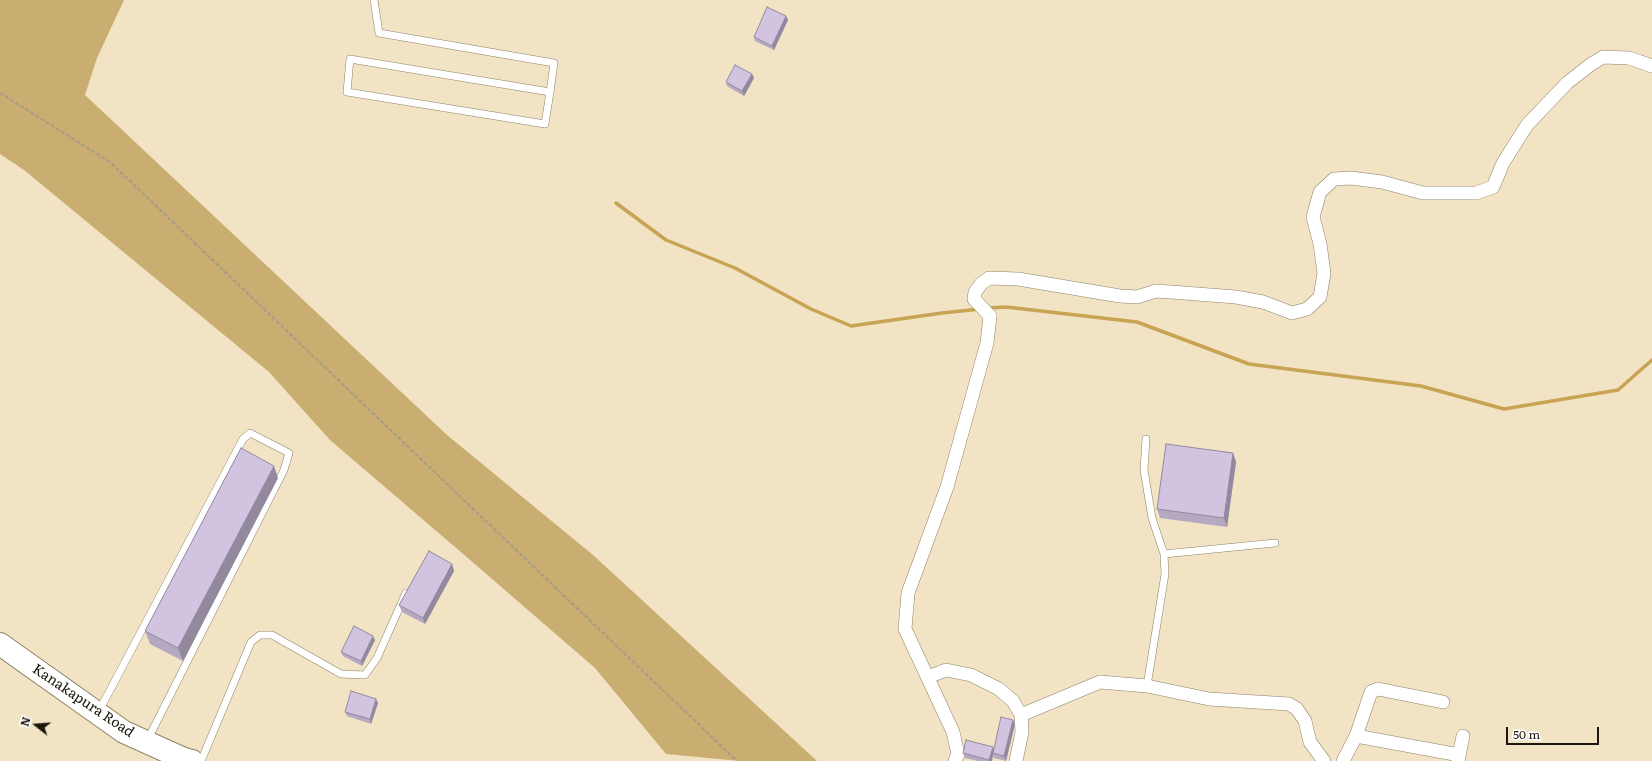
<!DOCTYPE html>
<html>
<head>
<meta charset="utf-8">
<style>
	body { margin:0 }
	#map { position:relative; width:1652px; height:761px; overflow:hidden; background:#f1e3c4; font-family:Literata,serif }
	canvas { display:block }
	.north { position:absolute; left:16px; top:705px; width:40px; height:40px; -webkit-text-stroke:3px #fff; paint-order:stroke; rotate:287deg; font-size:11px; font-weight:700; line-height:16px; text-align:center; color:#1c170c }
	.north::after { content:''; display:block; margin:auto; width:14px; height:18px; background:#1c170c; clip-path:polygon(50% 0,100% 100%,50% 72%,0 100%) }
	.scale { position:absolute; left:1506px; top:727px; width:93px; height:18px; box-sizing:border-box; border:2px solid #1c170c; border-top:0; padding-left:5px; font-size:12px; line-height:14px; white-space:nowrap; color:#1c170c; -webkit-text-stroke:3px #fff; paint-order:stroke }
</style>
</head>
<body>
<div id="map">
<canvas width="1652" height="761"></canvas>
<div class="north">N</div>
<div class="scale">50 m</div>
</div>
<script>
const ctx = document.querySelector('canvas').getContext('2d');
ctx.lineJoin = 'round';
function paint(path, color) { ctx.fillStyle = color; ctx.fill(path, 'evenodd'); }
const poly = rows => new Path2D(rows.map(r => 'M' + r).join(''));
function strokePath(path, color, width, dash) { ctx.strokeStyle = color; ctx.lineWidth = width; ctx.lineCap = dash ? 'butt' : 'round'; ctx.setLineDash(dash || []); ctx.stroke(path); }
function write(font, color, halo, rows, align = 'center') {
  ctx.font = font + ' Literata,serif'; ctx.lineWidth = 3; ctx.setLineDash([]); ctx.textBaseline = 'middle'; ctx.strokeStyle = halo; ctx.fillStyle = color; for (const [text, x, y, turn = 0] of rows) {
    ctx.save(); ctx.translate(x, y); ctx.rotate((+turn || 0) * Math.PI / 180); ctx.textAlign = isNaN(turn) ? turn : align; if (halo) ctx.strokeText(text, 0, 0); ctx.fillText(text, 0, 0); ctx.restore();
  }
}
paint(poly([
	[0,0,124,0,97,58,85,95,447,435,593,555,817,761,740,761,666,754,595,668,469,559,330,440,269,372,24,170,0,154]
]), '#c9ad71');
strokePath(poly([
	[616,203,666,240,735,268,811,309,851,326,942,313,980,309],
	[988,308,1006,307,1137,322,1249,364,1421,386,1504,409,1618,390,1652,360]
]), '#c7a353', 3.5);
const lane = poly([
	[374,0,379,33,554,63,550,92,545,124,347,92,350,59,550,92],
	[1146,439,1144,470,1152,518,1164,554,1165,574,1147,686],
	[1164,554,1275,543],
	[99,711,243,439,250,433,289,453,284,470,147,741],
	[201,761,251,642,260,635,272,635,341,674,365,675,377,658,406,593]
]);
const street = poly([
	[928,677,946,670,971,675,999,689,1013,701,1021,715,1022,732,1016,761],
	[1021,715,1100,682,1147,686,1209,699,1289,704,1297,709,1305,721,1310,742,1324,761],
	[1356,736,1459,755],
	[955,761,958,754,953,732,905,629,908,593,947,487,987,343,990,316,974,299,975,292,981,284,989,278,1018,279,1120,296,1137,297,1156,291,1184,293,1236,297,1263,302,1292,313,1307,309,1320,297,1324,273,1320,244,1313,217,1320,192,1334,179,1351,178,1382,182,1423,193,1476,193,1493,187,1503,163,1527,125,1567,83,1590,65,1603,57,1629,58,1652,66],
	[1343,761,1356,736,1371,692,1378,689,1443,702],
	[1458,761,1463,736]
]);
const highway = poly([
	[0,644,124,732,184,759,192,761]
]);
strokePath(lane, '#8f8266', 8);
strokePath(street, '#8f8266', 14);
strokePath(highway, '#8f8266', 24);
strokePath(poly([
	[0,93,110,162,737,761]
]), '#a79c84', 2, [4, 2]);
strokePath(lane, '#fff', 7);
strokePath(street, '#fff', 13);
strokePath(highway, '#fff', 22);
paint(poly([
	[786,16,788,20,774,50,755,41,754,37],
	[752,74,754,78,744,96,727,86,726,82],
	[1233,453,1236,462,1227,527,1160,518,1157,509],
	[278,478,183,661,150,644,145,631],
	[452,564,454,571,425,624,402,612,399,605],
	[375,640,362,666,343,656,341,652],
	[376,699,378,703,371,724,347,716,345,712],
	[1013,720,1015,724,1006,761,994,758,993,755,992,761,978,761,965,758,963,753,994,750]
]), '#b5a9c2');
paint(poly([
	[786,16,788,20,774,50,772,46],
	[752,74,754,78,744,96,742,91],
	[1233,453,1236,462,1227,527,1224,518],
	[274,466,278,478,183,661,178,648],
	[452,564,454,571,425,624,423,618],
	[373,636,375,640,362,666,361,661],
	[376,699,378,703,371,724,370,719],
	[1013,720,1015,724,1006,761,1004,756],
	[993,747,994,751,993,753,993,755,992,761,989,761,989,760]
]), '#93899e');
const building = poly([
	[767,7,786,16,772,46,754,37,767,7],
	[735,65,752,74,742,91,726,82,735,65],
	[1166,444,1233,453,1224,518,1157,509,1166,444],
	[241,448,274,466,178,648,145,631,241,448],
	[429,551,452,564,423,618,399,605,429,551],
	[354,626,373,636,361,661,341,652,354,626],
	[351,691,376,699,370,719,345,712,351,691],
	[1001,717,1013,720,1004,756,993,753,1001,717],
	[966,740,993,747,989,760,963,753,966,740]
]);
paint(building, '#d2c4e1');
strokePath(building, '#93899e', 1);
write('14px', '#1c170c', '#fff', [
	["Kanakapura Road",83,701,34]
]);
</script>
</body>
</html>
